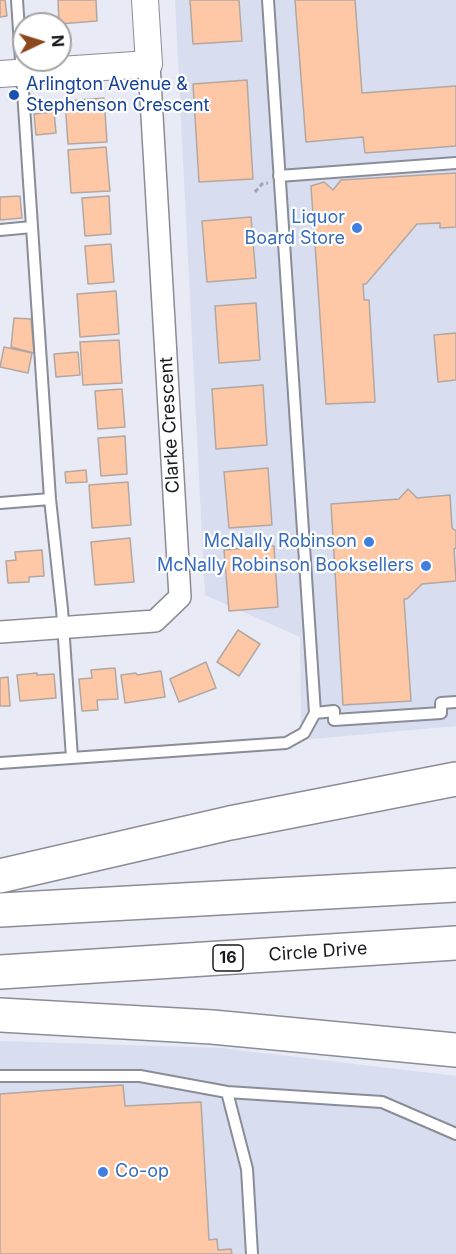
<!DOCTYPE html>
<html>
<head>
<meta charset="utf-8">
<style>
	body { margin:0 }
	#map { position:relative; width:456px; height:1254px; overflow:hidden; background:#e8eaf5; font-family:Inter,sans-serif }
	canvas { display:block }
	.north { position:absolute; left:12px; top:12px; width:60px; height:60px; box-sizing:border-box; background:#fff; border:2px solid #a3a3a5; border-radius:50%; rotate:86deg; font-size:16px; font-weight:700; line-height:24px; text-align:center; color:#18191d }
	.north::after { content:''; display:block; margin:auto; width:21px; height:27px; background:#8c471e; clip-path:polygon(50% 0,100% 100%,50% 72%,0 100%) }
</style>
</head>
<body>
<div id="map">
<canvas width="456" height="1254"></canvas>
<div class="north">N</div>
</div>
<script>
const ctx = document.querySelector('canvas').getContext('2d');
ctx.lineJoin = 'round';
function paint(path, color) { ctx.fillStyle = color; ctx.fill(path, 'evenodd'); }
const poly = rows => new Path2D(rows.map(r => 'M' + r).join(''));
function strokePath(path, color, width, dash) { ctx.strokeStyle = color; ctx.lineWidth = width; ctx.lineCap = dash ? 'butt' : 'round'; ctx.setLineDash(dash || []); ctx.stroke(path); }
function write(font, color, halo, rows, align = 'center') {
  ctx.font = font + ' Inter,sans-serif'; ctx.lineWidth = 4.5; ctx.setLineDash([]); ctx.textBaseline = 'middle'; ctx.strokeStyle = halo; ctx.fillStyle = color; for (const [text, x, y, turn = 0] of rows) {
    ctx.save(); ctx.translate(x, y); ctx.rotate((+turn || 0) * Math.PI / 180); ctx.textAlign = isNaN(turn) ? turn : align; if (halo) ctx.strokeText(text, 0, 0); ctx.fillText(text, 0, 0); ctx.restore();
  }
}
paint(poly([
	[175,0,456,0,456,726,301,740,300,637,205,595],
	[0,1041,221,1048,456,1076,456,1254,0,1254]
]), '#d8ddef');
const building = poly([
	[0,0,5,0,7,16,0,17,0,0],
	[58,0,96,0,97,21,59,24,58,0],
	[190,0,239,0,242,41,193,44,190,0],
	[295,0,355,0,362,93,456,86,456,146,365,153,363,137,306,142,295,0],
	[247,80,253,179,199,182,193,84,247,80],
	[104,98,107,142,68,144,65,101,104,98],
	[54,112,56,133,36,135,34,114,54,112],
	[106,147,110,191,71,193,68,150,106,147],
	[456,173,456,227,440,228,440,223,417,224,366,284,363,284,364,300,369,300,375,402,326,404,311,186,324,182,333,190,341,180,456,173],
	[20,196,22,218,0,220,0,197,20,196],
	[109,196,111,234,85,236,82,198,109,196],
	[251,217,256,278,207,282,202,221,251,217],
	[111,244,114,282,88,284,85,246,111,244],
	[116,291,119,334,80,337,77,294,116,291],
	[256,303,260,360,219,363,215,306,256,303],
	[14,318,31,319,34,353,11,347,14,318],
	[456,333,456,380,438,382,434,335,456,333],
	[119,340,122,383,83,385,80,342,119,340],
	[4,347,32,353,28,373,0,367,4,347],
	[78,352,80,375,56,377,54,354,78,352],
	[263,385,267,445,216,449,212,389,263,385],
	[122,389,125,427,98,429,95,391,122,389],
	[125,436,127,474,101,476,98,438,125,436],
	[268,468,272,525,229,528,224,472,268,468],
	[86,470,87,482,66,483,65,472,86,470],
	[128,482,131,525,92,528,89,485,128,482],
	[408,489,417,498,450,495,452,528,456,531,456,548,454,549,456,581,422,584,407,599,404,599,411,701,343,705,331,504,399,499,408,489],
	[130,538,134,582,95,585,91,542,130,538],
	[274,546,278,607,229,611,224,550,274,546],
	[42,550,44,576,29,577,29,582,8,583,6,561,16,560,15,552,42,550],
	[238,630,260,644,239,676,217,662,238,630],
	[206,662,216,688,179,702,170,679,206,662],
	[115,668,118,699,97,700,98,710,82,711,79,679,92,678,91,670,115,668],
	[161,671,165,697,125,703,121,675,136,673,137,675,161,671],
	[37,673,37,675,54,674,56,698,20,701,17,675,37,673],
	[8,677,10,706,0,706,0,678,8,677],
	[123,1085,125,1106,201,1102,209,1240,217,1239,218,1250,231,1249,232,1254,0,1254,0,1094,123,1085]
]);
paint(building, '#fec7a5');
strokePath(building, '#b2a8a1', 1.5);
const service = poly([
	[17,0,50,499,62,609,72,758],
	[279,176,456,163],
	[0,230,32,227],
	[0,503,50,499],
	[315,713,334,711,334,720,441,713,441,703,456,702],
	[0,763,286,743,304,733,315,713,268,0],
	[0,1076,140,1076,227,1092,382,1102,456,1134],
	[227,1092,247,1169,252,1254]
]);
const minor = poly([
	[0,632,155,621,180,597,149,64]
]);
const tertiary = poly([
	[0,74,149,64,145,0]
]);
const motorway = poly([
	[0,876,230,823,456,779],
	[0,910,456,885],
	[0,972,456,943],
	[0,1015,212,1027,456,1050]
]);
strokePath(service, '#8a8d97', 14);
strokePath(minor, '#8a8d97', 24);
strokePath(tertiary, '#8a8d97', 28);
strokePath(motorway, '#8a8d97', 36);
strokePath(poly([
	[255,192,262,184,268,183]
]), '#a2a3ac', 3, [4.5, 3]);
strokePath(service, '#fff', 10);
strokePath(minor, '#fff', 21);
strokePath(tertiary, '#fff', 26);
strokePath(motorway, '#fff', 33);
for (const [x, y, r, color] of [
	[14,95,6,"#1a4fb4"],
	[357,228,6,"#3f7fe0"],
	[369,542,6,"#3f7fe0"],
	[426,566,6,"#3f7fe0"],
	[103,1172,6,"#3f7fe0"]
]) { const dot = new Path2D(); dot.arc(x, y, r, 0, 2 * Math.PI); ctx.fillStyle = color; ctx.fill(dot); strokePath(dot, '#fff', 2); }
for (const [x, y, w] of [
	[228,958,30]
]) { const box = new Path2D(); box.roundRect(x - w / 2, y - 13, w, 26, 4.5); ctx.fillStyle = '#fff'; ctx.fill(box); strokePath(box, '#18191d', 1.5); }
write('bold 16px', '#18191d', null, [
	["16",228,958]
]);
write('18px', '#164399', '#fff', [
	["Arlington Avenue &",26,85],
	["Stephenson Crescent",26,106]
], 'left');
write('18px', '#366cbe', '#fff', [
	["Liquor",345,218],
	["Board Store",345,239],
	["McNally Robinson",357,542],
	["McNally Robinson Booksellers",414,566],
	["Co-op",115,1172,"left"]
], 'right');
write('18px', '#18191d', '#fff', [
	["Clarke Crescent",170,425,-93],
	["Circle Drive",318,952,-4]
]);
</script>
</body>
</html>
